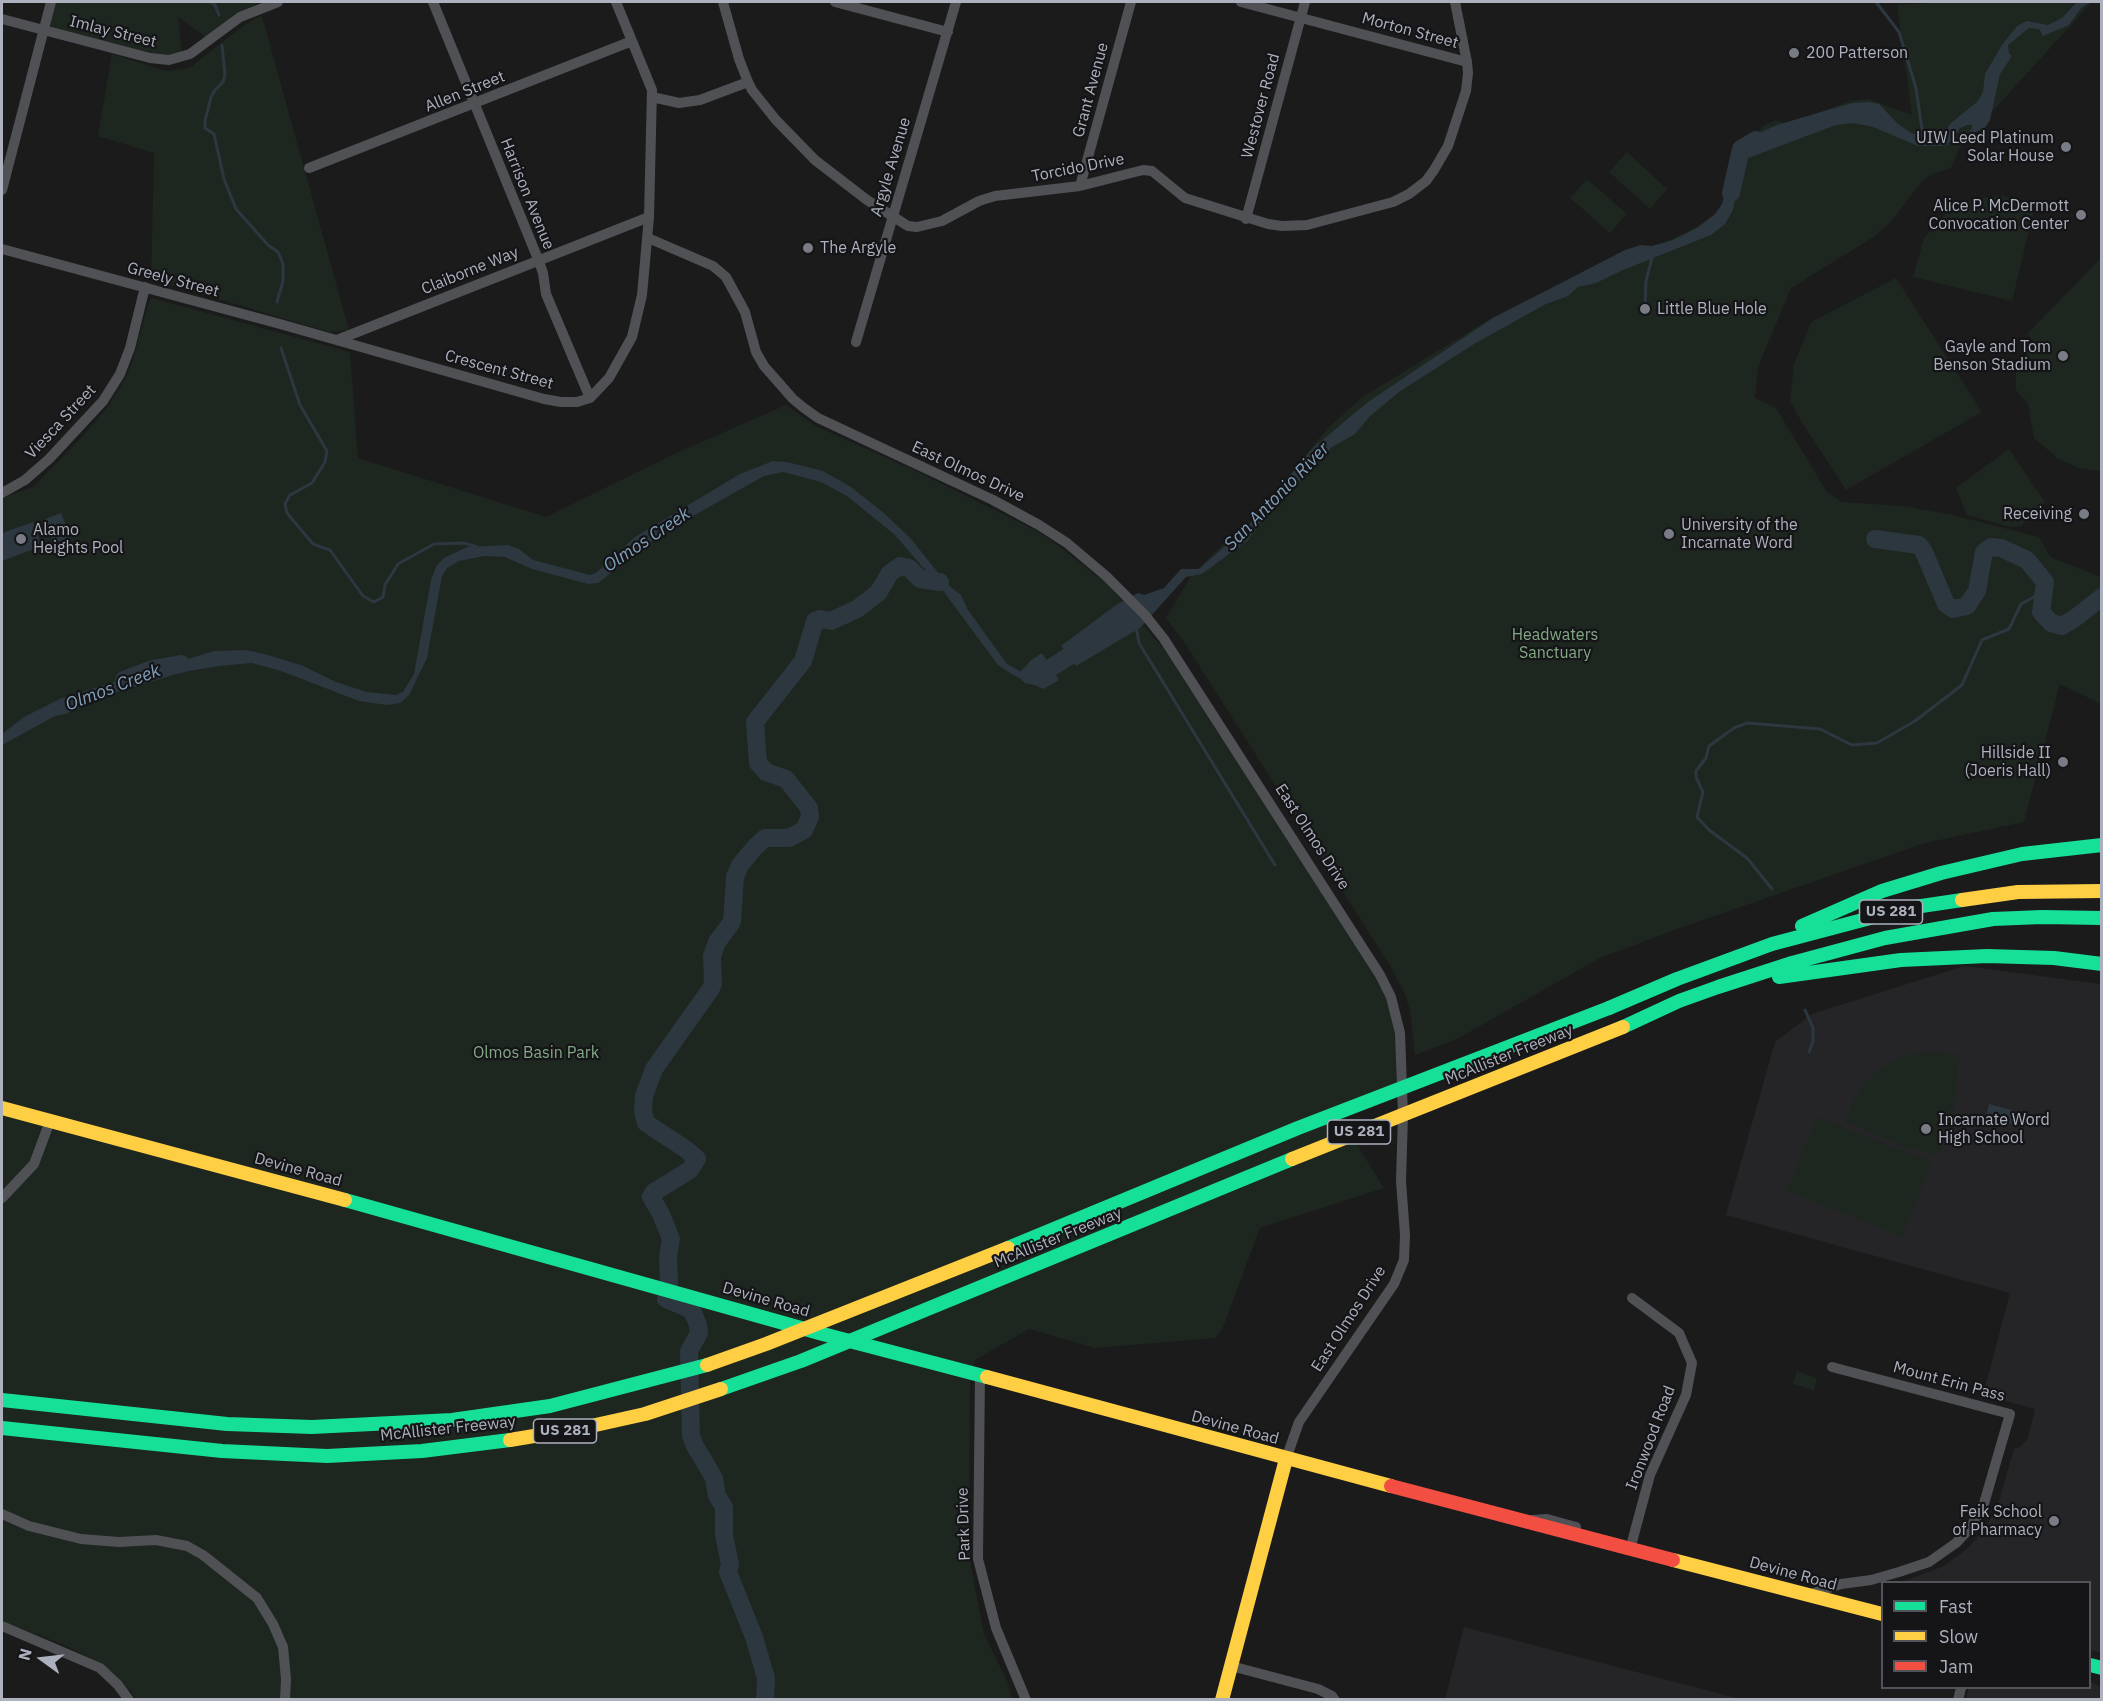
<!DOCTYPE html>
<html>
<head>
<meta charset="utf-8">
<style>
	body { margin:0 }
	#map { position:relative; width:2103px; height:1701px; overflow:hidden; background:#1b1b1c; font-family:"IBM Plex Sans",sans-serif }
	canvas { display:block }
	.frame { position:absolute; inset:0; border:3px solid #acb1bd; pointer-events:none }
	.legend { position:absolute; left:1881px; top:1581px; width:210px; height:108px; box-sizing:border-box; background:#151518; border:2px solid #51535a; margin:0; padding:8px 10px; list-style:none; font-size:18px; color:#acb1bd }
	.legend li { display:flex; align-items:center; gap:12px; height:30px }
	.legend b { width:30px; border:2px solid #51535a }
	.north { position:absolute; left:12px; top:1629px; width:60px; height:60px; -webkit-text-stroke:4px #151518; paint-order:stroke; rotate:285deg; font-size:16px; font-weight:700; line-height:24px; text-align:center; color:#acb1bd }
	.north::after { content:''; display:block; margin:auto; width:21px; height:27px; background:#acb1bd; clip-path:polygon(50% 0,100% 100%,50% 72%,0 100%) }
</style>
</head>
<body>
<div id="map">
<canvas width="2103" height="1701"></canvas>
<div class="frame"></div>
<ul class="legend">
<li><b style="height:8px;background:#16e098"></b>Fast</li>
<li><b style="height:8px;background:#ffcf43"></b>Slow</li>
<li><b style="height:8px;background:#f24e42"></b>Jam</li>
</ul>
<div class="north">N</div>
</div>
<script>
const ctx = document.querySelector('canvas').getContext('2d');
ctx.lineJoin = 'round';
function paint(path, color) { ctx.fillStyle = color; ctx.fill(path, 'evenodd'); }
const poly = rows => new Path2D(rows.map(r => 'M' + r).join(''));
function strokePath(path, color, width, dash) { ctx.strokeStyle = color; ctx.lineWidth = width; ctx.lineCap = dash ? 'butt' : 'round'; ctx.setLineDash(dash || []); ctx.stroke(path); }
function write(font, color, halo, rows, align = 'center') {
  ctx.font = font + ' "IBM Plex Sans",sans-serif'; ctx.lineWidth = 4.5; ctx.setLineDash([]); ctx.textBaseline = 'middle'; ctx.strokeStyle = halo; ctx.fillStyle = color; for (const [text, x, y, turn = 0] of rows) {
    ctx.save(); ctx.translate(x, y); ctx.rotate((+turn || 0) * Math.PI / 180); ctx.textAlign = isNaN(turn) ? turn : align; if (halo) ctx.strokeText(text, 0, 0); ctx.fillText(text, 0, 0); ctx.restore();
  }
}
paint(poly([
	[1964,966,2101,984,2101,1653,2090,1650,2090,1582,1902,1582,1944,1566,1968,1548,1985,1528,1998,1504,2014,1449,2020,1447,2028,1438,2035,1409,1983,1395,2010,1293,1726,1215,1775,1042,1812,1014],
	[1464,1627,1740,1699,1445,1699],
	[2090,1681,2101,1687,2101,1699,1966,1699,1969,1688,2090,1688]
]), '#252528');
paint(poly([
	[56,2,260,2,233,15,206,37,178,17,182,53,168,56,151,54,53,28,50,24],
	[1944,2,2092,2,1959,148,1951,168,1932,174,1922,181,1891,222,1872,238,1791,288,1758,367,1755,398,1776,408,1827,492,1842,502,1903,506,1953,515,2039,537,2050,557,2099,576,2101,574,2101,704,2060,684,2024,822,1925,843,1680,928,1600,958,1457,1039,1415,1055,1410,1010,1404,992,1389,964,1186,645,1166,618,1191,576,1221,546,1250,522,1327,429,1361,398,1493,317,1539,294,1652,249,1710,220,1732,204,1741,190,1746,152,1751,139,1763,126,1776,120,1787,124,1850,101,1868,99,1912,115,1897,5],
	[262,16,349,330,329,332,151,279,154,153,98,136,112,54,163,70,170,71,191,67,231,35,252,20],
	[1627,152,1667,189,1650,209,1609,172],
	[1587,179,1627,214,1610,233,1570,198],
	[2003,196,2035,206,2012,301,1913,277,1924,238,1948,211,1977,198],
	[2101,258,2102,470,2097,471,2078,468,2057,458,2034,438,2028,404,2016,390,2016,371,2034,341,2027,334],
	[1896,278,1982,412,1846,490,1801,421,1790,401,1794,364,1811,322],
	[152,298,350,352,358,458,546,517,674,454,786,405,816,426,918,472,1037,531,1064,550,1107,584,1164,649,1374,974,1385,995,1393,1020,1396,1042,1396,1086,1335,1109,1384,1188,1260,1228,1222,1330,1215,1338,1095,1348,1029,1329,975,1360,970,1381,969,1556,984,1634,1008,1683,1012,1699,136,1699,131,1691,96,1661,64,1645,2,1621,2,498,33,487,78,441,107,408,125,379,133,359,149,301],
	[2009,449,2045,502,2021,526,2010,527,1967,515,1956,488],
	[1937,1052,1959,1055,1953,1115,1939,1155,1907,1148,1846,1121,1852,1102,1864,1083,1883,1066,1901,1057,1918,1053],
	[1816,1117,1932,1162,1902,1237,1787,1191],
	[1797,1371,1817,1378,1814,1390,1793,1384]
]), '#1e2620');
paint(poly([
	[2077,2,2090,2,2081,8,2069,25,2043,36,2039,29,2029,28,2008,45,2009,53,2012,56,2000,74,1990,120,1985,128,1967,136,1972,128,1972,125,1967,125,1960,128,1953,140,1945,146,1918,146,1873,127,1853,123,1836,125,1743,160,1736,147,1737,143,1777,125,1852,103,1869,102,1879,104,1898,124,1913,134,1929,133,1943,138,1950,124,1978,101,1983,92,1985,74,2002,45,2017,26,2027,21,2048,25,2062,18],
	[1734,161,1739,175,1733,210,1725,224,1711,235,1623,270,1596,283,1578,287,1568,296,1546,304,1474,344,1399,392,1370,416,1355,434,1332,447,1267,513,1248,540,1202,574,1186,577,1140,628,1076,666,1061,646,1116,605,1138,593,1144,595,1164,588,1181,569,1199,569,1250,524,1313,448,1368,402,1493,318,1625,250,1641,245,1652,246,1673,240,1697,228,1715,214,1722,204],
	[773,461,787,462,823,471,851,487,885,514,911,539,948,585,961,595,968,610,1007,664,1022,672,1030,661,1042,653,1059,680,1043,689,1013,675,998,665,944,592,895,535,847,496,821,482,783,472,764,476,661,534,598,583,588,584,532,569,505,557,484,556,459,561,447,568,442,576,427,658,409,695,400,703,387,705,359,701,281,671,252,663,219,666,183,672,117,692,65,714,55,716,2,745,2,734,24,717,62,698,214,651,246,650,264,654,301,665,336,682,367,692,395,695,403,692,414,674,431,580,437,565,444,558,467,547,508,545,519,549,533,560,590,575,596,573,635,537,740,474],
	[61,513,71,537,54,543,45,519],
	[33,522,42,546,2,561,2,533],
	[1989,1104,2015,1111,2012,1124,1986,1117]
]), '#2d373f');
strokePath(poly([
	[210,2,215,5,219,15],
	[1876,2,1899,32,1916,88,1923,136],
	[222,45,225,75,223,82,215,90,211,97,205,121,205,128,214,134,224,179,236,209,268,245,278,252,283,264,283,281,277,302],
	[1645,309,1646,281,1652,258],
	[281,348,300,405,327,451,325,462,312,483,290,495,285,504,287,513,313,544,330,550,363,596,374,602,383,597,385,585,398,564,434,544,464,543,477,547],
	[1136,627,1139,643,1275,865],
	[1772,889,1747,858,1709,830,1697,817,1703,792,1696,777,1696,771,1706,758,1709,746,1734,728,1747,723,1820,729,1852,745,1877,743,1915,721,1962,685,1982,640,2009,629,2021,604,2043,592],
	[1805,1010,1813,1028,1813,1041,1809,1052]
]), '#2d373f', 3);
strokePath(poly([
	[1731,193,1741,149,1756,140],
	[1875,539,1919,545,1924,552,1946,604,1953,609,1967,606,1977,591,1984,552,1991,547,2001,548,2027,560,2045,582,2041,612,2051,623,2062,626,2075,618,2102,597],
	[1029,675,1038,676,1088,644],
	[124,680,153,669,181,664],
	[669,1283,668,1256,671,1239,661,1214,651,1197,654,1192,690,1170,697,1159,687,1150,646,1123,643,1111,644,1096,654,1069,710,990,713,984,712,956,717,942,732,922,735,877,740,865,756,846,765,838,789,838,804,830,810,817,809,808,786,779,766,772,758,763,755,722,803,661,815,621,820,619,831,621,857,609,878,593,890,573,900,566,909,568,920,579,940,582],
	[666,1299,692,1310,698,1325,699,1333,689,1351,691,1436,695,1446,714,1478,717,1496,724,1507,724,1535,730,1564,728,1572,754,1637,766,1678,765,1700]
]), '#2d373f', 18);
strokePath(poly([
	[433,2,538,259,543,273,546,294,590,398],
	[723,2,739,59,748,82,752,90,776,120,815,160,867,200,908,226,917,227,942,221,979,201,995,196,1080,186,1143,170,1152,171,1185,198,1268,224,1282,226,1307,225,1393,202,1409,194,1426,181,1434,170,1448,146,1466,91,1468,73,1467,62,1455,2],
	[835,2,948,32],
	[1241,2,1467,62],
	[2,19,150,58,169,60,190,54,240,17,278,2],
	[652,97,679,103,700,100,748,82],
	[309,168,632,41],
	[1080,186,1131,2],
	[2,190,51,2],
	[1246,219,1305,2],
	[648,238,713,266,726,277,745,312,756,352,764,366,793,399,804,408,818,418,993,500,1039,525,1067,543,1106,576,1145,615,1164,639,1380,975,1391,997,1400,1033,1403,1115,1401,1181,1405,1235,1404,1260,1394,1284,1299,1422,1286,1459],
	[2,249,280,324,544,399,561,402,577,402,590,398,609,378,632,337,642,295,649,217,652,90,616,2],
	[337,340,649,217],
	[856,342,956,2],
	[2,493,25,480,49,459,103,401,120,374,130,348,145,287],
	[2,1198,34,1164,50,1121],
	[980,1375,978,1559,996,1628,1026,1700],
	[2,1514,29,1526,81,1539,119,1542,156,1540,187,1546,203,1555,257,1598,273,1624,283,1647,286,1679,285,1700],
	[1532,1520,1547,1519,1576,1527],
	[1632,1542,1650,1475,1686,1395,1692,1363,1679,1333,1632,1298],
	[1808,1595,1841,1584,1871,1580,1899,1572,1929,1562,1956,1543,1970,1528,1983,1507,2010,1414,1832,1367],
	[2,1626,100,1668,118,1685,129,1700],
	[1231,1666,1318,1689,1332,1696,1335,1700],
	[1958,1700,1961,1688]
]), '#4f5155', 10);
strokePath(poly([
	[1802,926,1882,891,1941,873,2022,854,2102,845],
	[1779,977,1901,960,1987,956,2054,958,2102,964],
	[1609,1008,1677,979,1772,944,1908,908,1962,900],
	[1623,1027,1679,1001,1718,987,1792,963,1885,938,1993,919,2042,917,2102,918],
	[345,1200,819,1333,987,1377],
	[2090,1665,2102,1668]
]), '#16e098', 14);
strokePath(poly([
	[1962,900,2018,892,2102,891],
	[2,1108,345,1200],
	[987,1377,1391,1486],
	[1673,1560,1882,1614],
	[1222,1700,1286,1459]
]), '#ffcf43', 14);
strokePath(poly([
	[1391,1486,1673,1560]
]), '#f24e42', 14);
strokePath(poly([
	[1008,1248,1298,1128,1609,1008],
	[721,1389,801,1361,1292,1159],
	[2,1400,227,1424,312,1427,452,1420,550,1406,707,1365],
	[2,1428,222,1451,327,1456,422,1451,510,1440]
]), '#16e098', 14);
strokePath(poly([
	[1292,1159,1623,1027],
	[707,1365,766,1344,1008,1248],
	[510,1440,582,1428,645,1414,721,1389]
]), '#ffcf43', 14);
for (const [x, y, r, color] of [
	[1794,53,6,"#797c85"],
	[2066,147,6,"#797c85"],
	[2081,215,6,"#797c85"],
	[808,248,6,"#797c85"],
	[1645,309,6,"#797c85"],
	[2063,356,6,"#797c85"],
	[2084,514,6,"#797c85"],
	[1669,534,6,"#797c85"],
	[21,539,6,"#797c85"],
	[2063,762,6,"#797c85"],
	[1926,1129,6,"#797c85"],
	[2054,1521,6,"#797c85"]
]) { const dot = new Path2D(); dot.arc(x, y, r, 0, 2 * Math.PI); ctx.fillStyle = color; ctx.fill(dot); strokePath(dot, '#151518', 2); }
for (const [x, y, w] of [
	[1891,912,63],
	[1359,1132,63],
	[565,1431,63]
]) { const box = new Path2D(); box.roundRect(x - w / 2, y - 12, w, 24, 4.5); ctx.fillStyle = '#151518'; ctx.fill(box); strokePath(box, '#acb1bd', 1.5); }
write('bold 15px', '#acb1bd', null, [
	["US 281",1891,912],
	["US 281",1359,1132],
	["US 281",565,1431]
]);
write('16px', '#acb1bd', '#151518', [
	["Morton Street",1410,31,15],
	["Imlay Street",113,32,14],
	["Grant Avenue",1091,90,-75],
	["Allen Street",465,92,-22],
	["Westover Road",1261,106,-75],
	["Argyle Avenue",891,167,-73],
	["Torcido Drive",1078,168,-11],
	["Harrison Avenue",527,194,68],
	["Claiborne Way",470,271,-22],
	["Greely Street",173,280,15],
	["Crescent Street",499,370,15],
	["Viesca Street",61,422,-47],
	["East Olmos Drive",968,472,25],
	["East Olmos Drive",1312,837,57],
	["McAllister Freeway",1509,1055,-22],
	["Devine Road",298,1170,15],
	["McAllister Freeway",1058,1238,-22],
	["Devine Road",766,1300,16],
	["East Olmos Drive",1349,1319,-57],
	["Mount Erin Pass",1949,1382,15],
	["Devine Road",1235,1428,15],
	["McAllister Freeway",448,1429,-6],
	["Ironwood Road",1651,1438,-69],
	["Park Drive",964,1524,-92],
	["Devine Road",1793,1574,15]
]);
write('16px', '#acb1bd', '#151518', [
	["200 Patterson",1806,53],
	["UIW Leed Platinum",2054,138,"right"],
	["Solar House",2054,156,"right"],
	["Alice P. McDermott",2069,206,"right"],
	["Convocation Center",2069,224,"right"],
	["The Argyle",820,248],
	["Little Blue Hole",1657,309],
	["Gayle and Tom",2051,347,"right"],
	["Benson Stadium",2051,365,"right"],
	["Receiving",2072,514,"right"],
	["University of the",1681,525],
	["Incarnate Word",1681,543],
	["Alamo",33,530],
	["Heights Pool",33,548],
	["Hillside II",2051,753,"right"],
	["(Joeris Hall)",2051,771,"right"],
	["Incarnate Word",1938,1120],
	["High School",1938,1138],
	["Feik School",2042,1512,"right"],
	["of Pharmacy",2042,1530,"right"]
], 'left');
write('16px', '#82a984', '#151518', [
	["Headwaters",1555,635],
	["Sanctuary",1555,653],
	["Olmos Basin Park",536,1053]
]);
write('italic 18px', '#81a0ba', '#151518', [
	["San Antonio River",1277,497,-46],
	["Olmos Creek",647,540,-34],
	["Olmos Creek",113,688,-21]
]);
</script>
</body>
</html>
